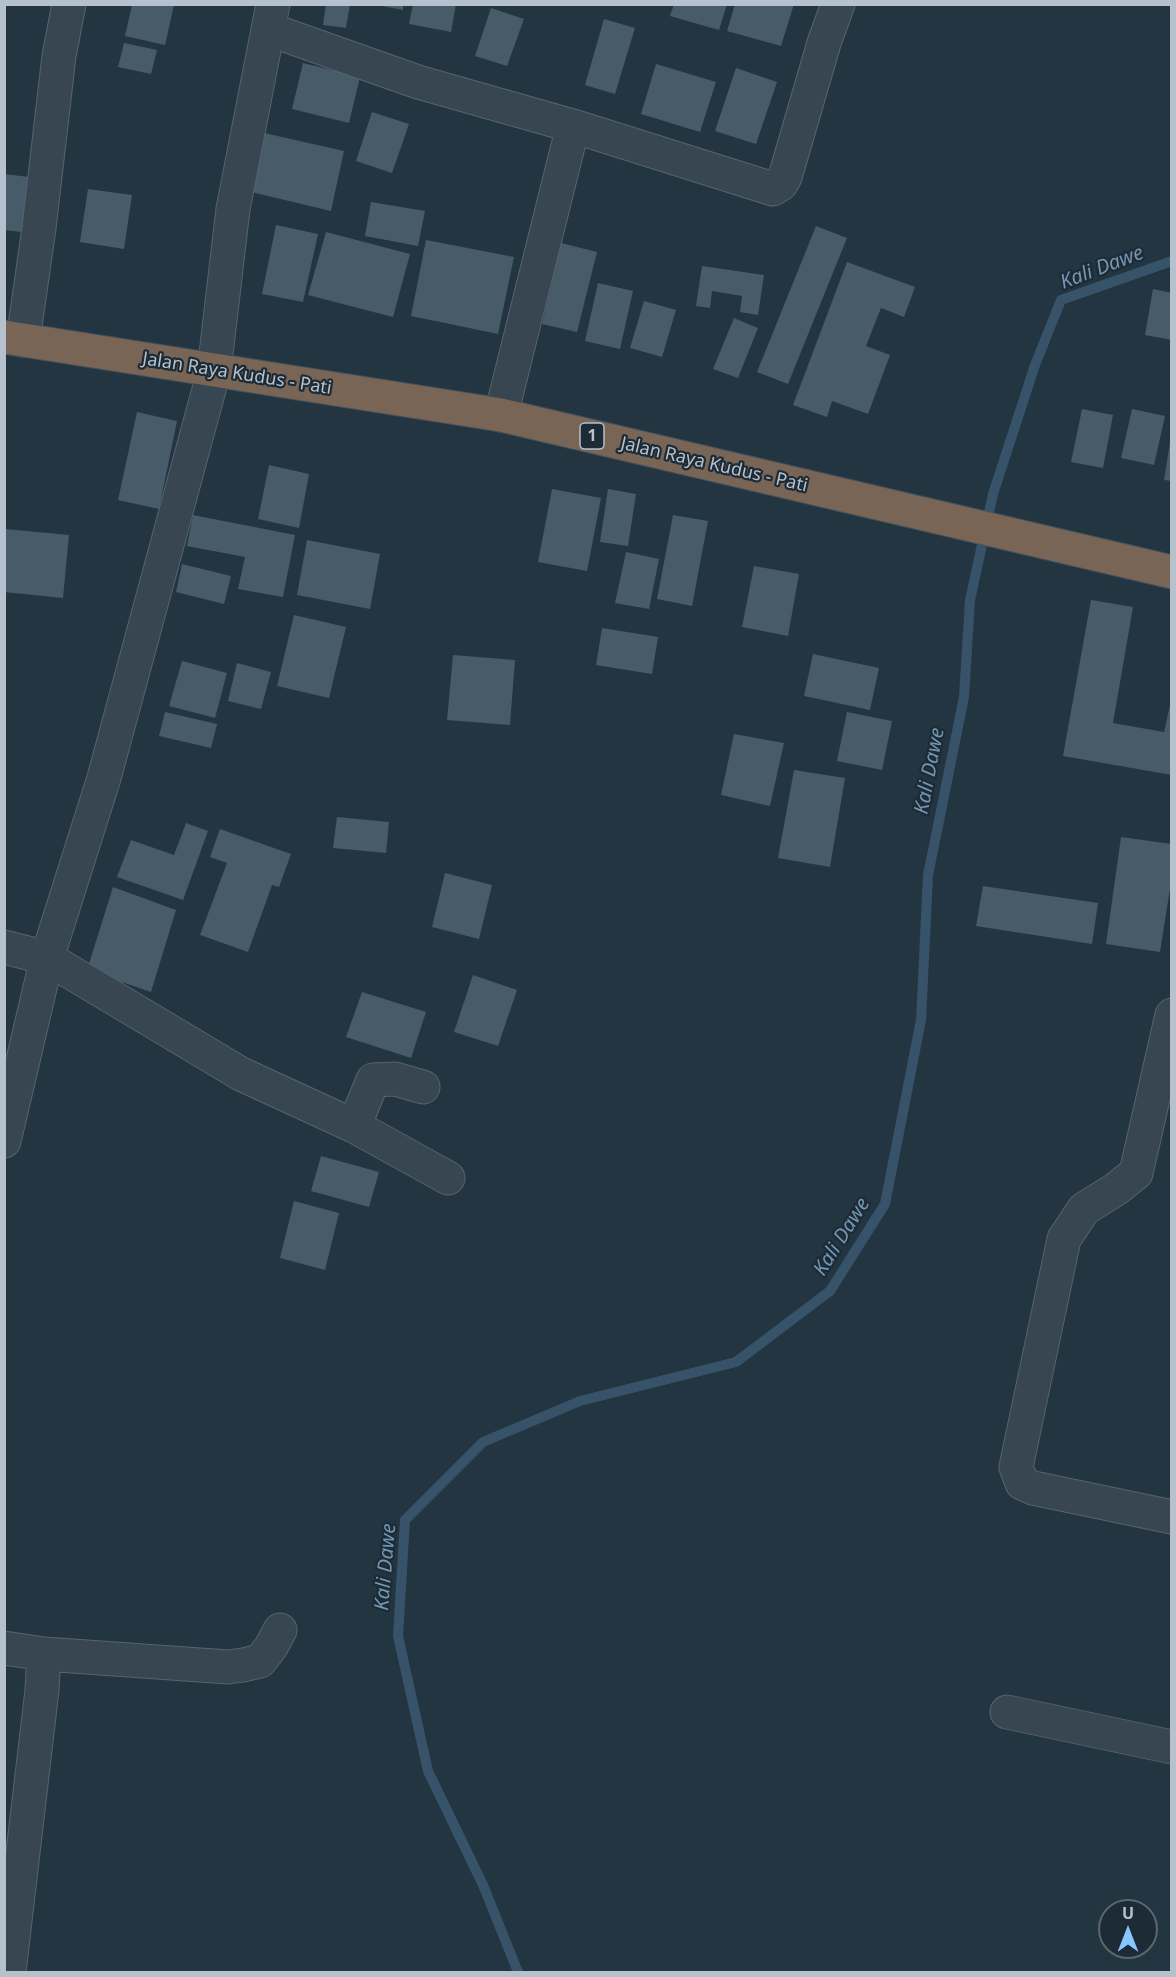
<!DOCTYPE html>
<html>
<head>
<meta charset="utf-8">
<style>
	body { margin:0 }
	#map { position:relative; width:1176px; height:1977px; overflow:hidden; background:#243542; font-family:"Noto Sans",sans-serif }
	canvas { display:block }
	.frame { position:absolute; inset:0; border:6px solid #b5c1cc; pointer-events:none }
	.north { position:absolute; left:1098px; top:1899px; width:60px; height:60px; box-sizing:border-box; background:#1d2b37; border:2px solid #5a6773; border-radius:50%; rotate:0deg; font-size:16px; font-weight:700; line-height:24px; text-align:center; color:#b5c1cc }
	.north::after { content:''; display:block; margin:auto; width:21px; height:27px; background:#87c6ff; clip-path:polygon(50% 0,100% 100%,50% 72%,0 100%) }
</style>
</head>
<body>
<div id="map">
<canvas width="1176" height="1977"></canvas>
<div class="frame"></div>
<div class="north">U</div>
</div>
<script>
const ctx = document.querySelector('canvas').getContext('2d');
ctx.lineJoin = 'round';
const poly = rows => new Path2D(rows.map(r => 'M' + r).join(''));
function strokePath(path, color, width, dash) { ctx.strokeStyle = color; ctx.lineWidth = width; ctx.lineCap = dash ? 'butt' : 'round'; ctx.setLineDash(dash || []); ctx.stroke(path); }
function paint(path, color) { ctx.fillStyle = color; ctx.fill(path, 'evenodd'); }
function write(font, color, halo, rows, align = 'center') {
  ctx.font = font + ' "Noto Sans",sans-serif'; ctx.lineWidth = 4.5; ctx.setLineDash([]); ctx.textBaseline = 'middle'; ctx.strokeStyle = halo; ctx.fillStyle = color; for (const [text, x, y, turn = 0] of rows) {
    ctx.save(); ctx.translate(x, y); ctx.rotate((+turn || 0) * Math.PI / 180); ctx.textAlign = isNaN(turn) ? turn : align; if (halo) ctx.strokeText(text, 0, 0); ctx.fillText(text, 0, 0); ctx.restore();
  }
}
strokePath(poly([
	[518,1972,483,1885,428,1771,398,1636,405,1520,483,1442,580,1401,736,1362,830,1291,885,1204,921,1020,928,875,964,697,970,600,993,494,1035,365,1061,300,1172,261]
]), '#37536a', 10);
paint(poly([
	[326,4,350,4,346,28,323,25],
	[372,4,403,4,403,10],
	[413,4,456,4,451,32,409,24],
	[674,4,727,4,719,30,670,16],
	[735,4,794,4,781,46,727,31],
	[132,5,174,5,165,45,125,36],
	[491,8,524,19,507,66,475,56],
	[604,19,635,28,615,94,585,85],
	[124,43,157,50,151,74,118,67],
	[303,63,360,77,349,123,292,109],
	[656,64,716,82,700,132,641,114],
	[736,68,777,82,756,144,715,131],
	[372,112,409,124,392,173,356,161],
	[264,133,344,151,331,211,251,192],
	[4,174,38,178,31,233,4,230],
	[88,189,132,195,124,249,80,242],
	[371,202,425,211,418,246,365,236],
	[276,225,318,234,303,302,262,294],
	[816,226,847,238,788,384,757,372],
	[326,232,410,254,393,317,308,295],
	[426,240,514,257,498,334,411,316],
	[561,243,597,252,577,332,542,324],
	[847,262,915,287,904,317,881,308,866,346,890,355,868,414,832,401,827,417,793,405],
	[702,266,764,275,758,315,740,312,742,296,712,291,710,308,696,306],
	[598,283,633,291,620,349,585,341],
	[1153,289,1172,293,1172,340,1145,335],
	[644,301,676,310,662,357,630,348],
	[734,318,758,328,738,378,713,369],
	[1082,409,1113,415,1103,468,1071,462],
	[1132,409,1165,416,1154,465,1121,458],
	[137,412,177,421,159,509,118,500],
	[1170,442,1172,442,1172,481,1164,480],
	[269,465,309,474,299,528,258,519],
	[552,489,601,498,587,571,538,562],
	[608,489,636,494,628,546,600,542],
	[193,515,295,535,283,597,238,589,245,557,187,546],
	[673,515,708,521,692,606,657,599],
	[5,529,69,535,63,598,4,592],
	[307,540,380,554,370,609,297,595],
	[626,552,659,559,649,609,615,603],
	[182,564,231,576,224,604,176,592],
	[754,566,799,574,788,636,742,627],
	[1091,600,1133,607,1113,723,1164,732,1172,696,1172,775,1063,756],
	[294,615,346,627,329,698,277,686],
	[602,628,658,637,652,674,596,665],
	[813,654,879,668,870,710,804,696],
	[453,655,515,660,510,725,447,720],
	[182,661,227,673,215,718,169,706],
	[237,663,271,672,261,709,228,701],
	[165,712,217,724,211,748,159,736],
	[847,712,892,721,882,770,837,761],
	[734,734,784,743,770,806,721,795],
	[794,770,845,778,830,867,778,858],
	[337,817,389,822,386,853,333,848],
	[186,823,208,831,183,900,117,877,131,840,174,855],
	[220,829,291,854,279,887,272,885,248,952,200,935,227,863,210,857],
	[1121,837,1172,844,1172,876,1160,952,1106,944],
	[445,873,492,885,479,939,432,927],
	[983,886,1098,903,1092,944,976,926],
	[113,887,176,910,151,992,87,970],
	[473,975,517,990,498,1046,454,1032],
	[362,992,426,1012,411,1058,346,1037],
	[321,1156,379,1172,369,1207,311,1191],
	[294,1201,339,1213,325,1270,280,1258]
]), '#475b68');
const street = poly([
	[268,29,418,82,573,126,773,189,781,184,785,177,824,43,838,4],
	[23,340,39,228,59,56,69,4],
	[501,415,573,126],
	[4,947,47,958,241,1074,354,1126,448,1178],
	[1172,1015,1136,1173,1116,1189,1084,1209,1064,1239,1016,1467,1022,1483,1033,1488,1172,1517],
	[354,1126,373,1080,395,1079,423,1087],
	[4,1141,47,958,104,778,214,371,233,209,273,4],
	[4,1648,44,1654,42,1690,9,1972],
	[44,1654,228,1667,243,1665,260,1661,271,1647,280,1630],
	[1007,1712,1172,1747]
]);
const highway = poly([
	[4,337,501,415,1172,572]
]);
strokePath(street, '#56646f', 35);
strokePath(highway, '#43515c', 35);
strokePath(street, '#384652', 33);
strokePath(highway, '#786555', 33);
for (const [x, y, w] of [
	[592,436,24]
]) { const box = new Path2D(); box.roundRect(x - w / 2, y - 13, w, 26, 4.5); ctx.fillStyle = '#1d2b37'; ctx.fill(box); strokePath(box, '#b5c1cc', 1.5); }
write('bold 16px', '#b5c1cc', null, [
	["1",592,436]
]);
write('18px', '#b5c1cc', '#1d2b37', [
	["Jalan Raya Kudus - Pati",237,374,9],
	["Jalan Raya Kudus - Pati",714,465,13]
]);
write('italic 20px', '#7396b1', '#1d2b37', [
	["Kali Dawe",1102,268,-21],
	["Kali Dawe",930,771,-79],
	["Kali Dawe",842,1237,-58],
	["Kali Dawe",386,1567,-85]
]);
</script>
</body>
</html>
